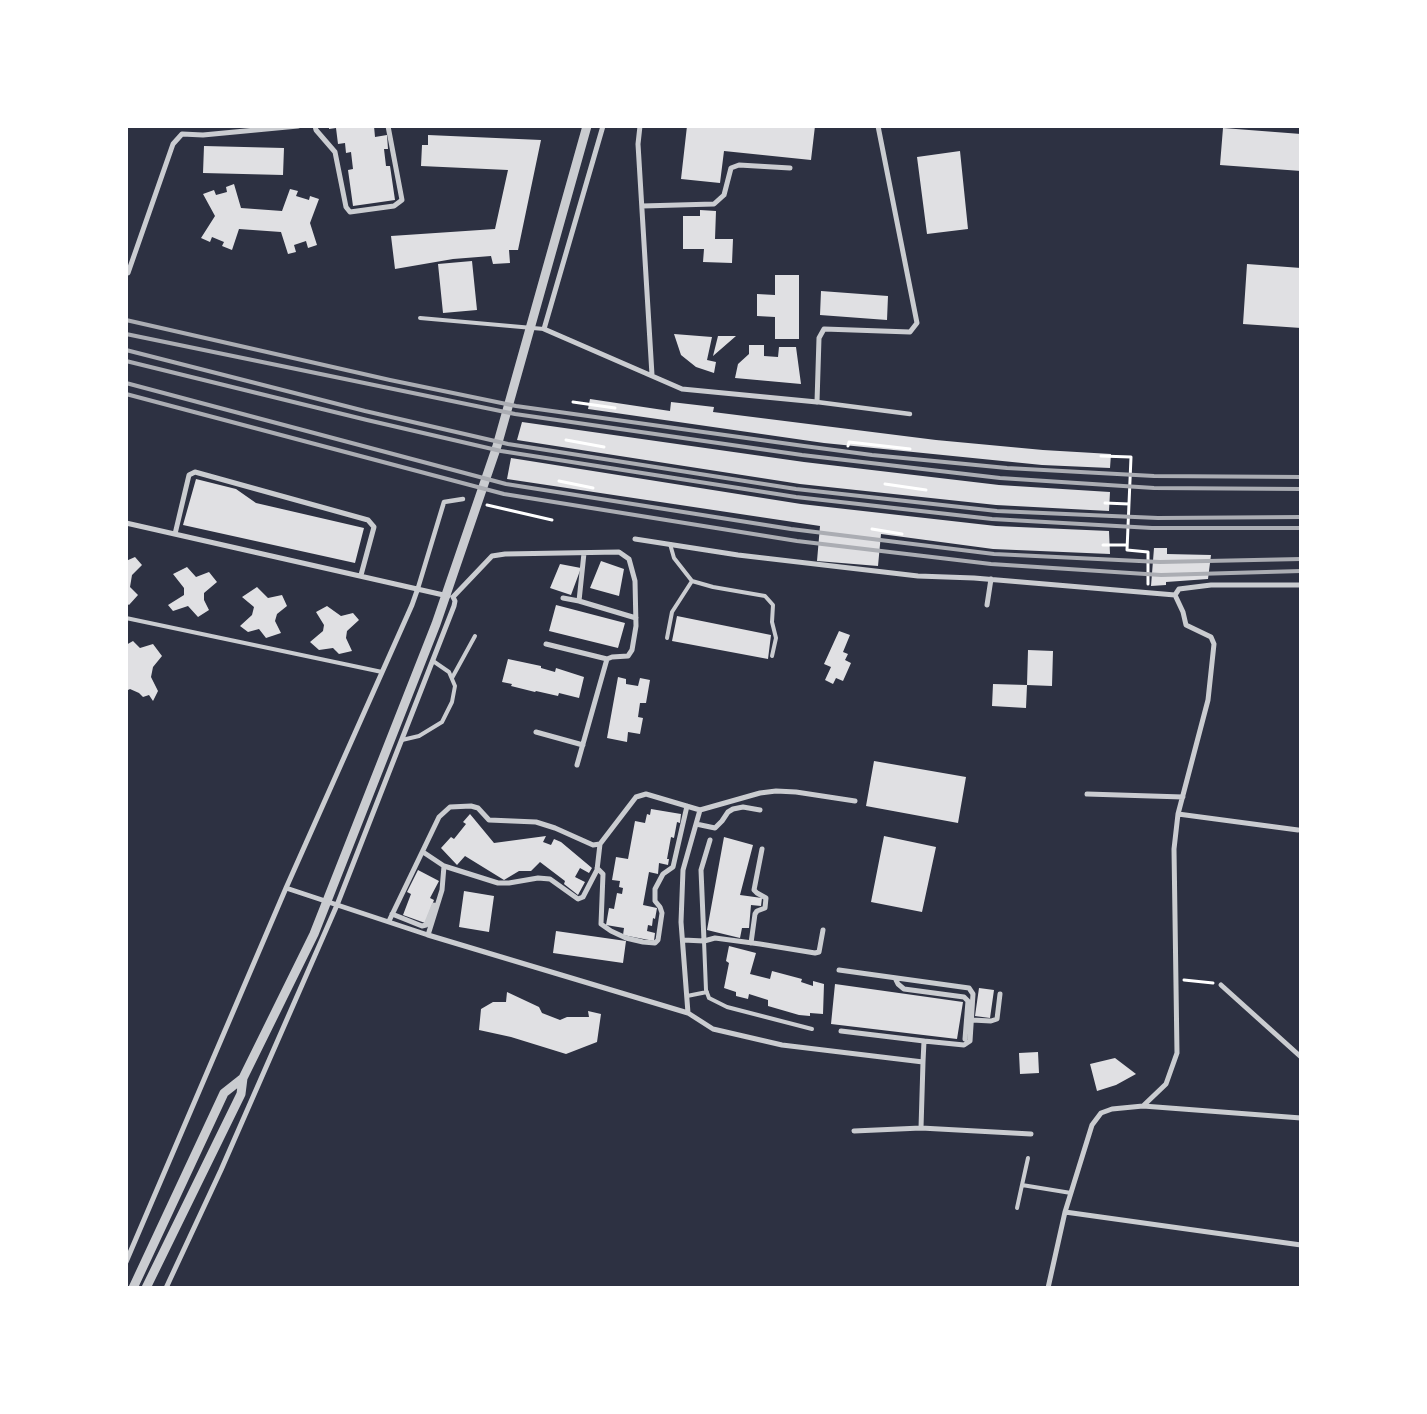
<!DOCTYPE html>
<html>
<head>
<meta charset="utf-8">
<style>
	body { margin:0 }
	#map { position:relative; width:1427px; height:1414px; overflow:hidden; background:#2d3142; font-family:Lato,sans-serif }
	canvas { display:block }
	.frame { position:absolute; inset:0; border:128px solid #fff; pointer-events:none }
</style>
</head>
<body>
<div id="map">
<canvas width="1427" height="1414"></canvas>
<div class="frame"></div>
</div>
<script>
const ctx = document.querySelector('canvas').getContext('2d');
ctx.lineJoin = 'round';
function paint(path, color) { ctx.fillStyle = color; ctx.fill(path, 'evenodd'); }
const poly = rows => new Path2D(rows.map(r => 'M' + r).join(''));
function strokePath(path, color, width, dash) { ctx.strokeStyle = color; ctx.lineWidth = width; ctx.lineCap = dash ? 'butt' : 'round'; ctx.setLineDash(dash || []); ctx.stroke(path); }
paint(poly([
	[329,126,374,126,375,137,387,135,388,149,384,149,386,166,390,166,395,200,353,206,348,170,353,169,351,152,346,153,345,143,338,144,336,128,329,129],
	[687,126,815,126,811,160,724,151,720,183,681,179],
	[1223,128,1301,134,1301,171,1220,165],
	[428,135,541,140,518,250,509,250,510,263,493,264,491,256,453,259,395,269,391,236,495,229,508,170,421,166,422,145,428,145],
	[204,146,284,148,283,175,203,173],
	[960,151,968,229,927,234,917,157],
	[234,184,241,208,282,211,290,189,298,191,296,196,309,200,310,196,319,199,310,223,317,245,308,248,306,241,294,245,296,252,288,254,281,232,239,229,232,250,222,246,224,242,212,237,210,242,201,238,215,216,203,194,214,190,216,195,227,192,226,187],
	[700,210,716,211,715,239,733,239,732,263,703,262,704,249,683,249,683,216,700,216],
	[472,261,477,310,443,313,438,264],
	[1247,264,1301,268,1301,328,1243,324],
	[775,275,799,275,799,339,775,339,775,317,757,316,757,294,775,295],
	[821,291,888,296,887,320,820,315],
	[674,334,712,337,707,360,716,362,714,373,696,367,681,355],
	[718,336,736,336,713,356],
	[749,345,764,345,764,356,778,357,779,347,796,347,801,384,735,378,738,364,749,354],
	[590,399,670,411,671,402,714,407,713,412,936,440,1043,450,1111,454,1110,468,1042,465,824,443,588,409],
	[522,422,804,462,999,485,1110,492,1109,511,996,505,800,484,517,440],
	[511,458,801,504,996,526,1109,531,1110,554,993,549,881,534,878,566,817,561,820,526,507,479],
	[196,479,236,489,256,503,364,528,355,563,183,525],
	[1154,548,1167,548,1167,554,1211,555,1208,579,1166,582,1166,585,1151,586],
	[135,557,142,565,132,575,130,587,138,595,129,605,126,603,126,561],
	[601,561,624,569,619,596,590,588],
	[560,564,581,568,571,595,550,588],
	[187,567,196,577,209,572,217,582,204,593,204,600,209,610,198,617,188,606,173,611,168,605,184,595,184,588,173,574],
	[257,587,268,598,282,595,287,606,277,614,275,621,281,633,266,638,259,629,248,632,240,626,252,615,254,607,242,597],
	[556,605,625,623,618,648,549,631],
	[327,606,341,616,353,613,359,620,347,631,346,638,352,651,339,654,333,648,319,650,310,642,323,631,324,625,316,612],
	[677,616,771,635,768,659,672,641],
	[839,631,850,635,843,652,848,654,845,660,851,663,843,681,836,678,833,684,825,680,831,667,824,664],
	[133,641,140,648,153,644,162,656,153,667,151,677,158,691,153,701,149,695,143,697,139,693,130,689,126,691,126,645],
	[1028,650,1053,651,1052,686,1027,685],
	[508,659,541,666,541,668,555,672,556,668,584,677,579,698,559,693,558,696,536,691,535,692,511,686,512,684,502,682],
	[618,677,626,679,626,684,638,686,640,678,650,680,646,703,640,703,638,717,643,718,640,734,628,732,627,742,607,738],
	[993,684,1027,685,1026,708,992,706],
	[874,761,966,777,958,823,866,806],
	[651,809,681,814,680,823,677,822,674,838,671,837,667,859,669,859,668,865,659,863,658,874,649,872,643,905,657,908,655,919,653,918,652,926,648,925,647,931,655,933,654,941,623,935,624,928,606,925,609,908,614,909,617,893,622,894,623,888,619,887,620,881,612,880,616,857,628,859,635,821,645,823,647,814,650,815],
	[470,814,494,843,546,836,543,842,551,845,554,839,561,842,592,868,589,873,580,868,575,877,585,882,578,895,564,884,565,881,540,862,531,871,519,871,504,880,465,856,457,865,441,848,451,837,454,839,466,824,463,822],
	[884,836,936,847,922,912,871,902],
	[724,837,753,845,740,895,762,898,761,906,751,905,749,928,742,928,740,938,707,930],
	[418,870,439,881,430,898,434,900,425,923,403,915,411,894,407,892],
	[464,891,494,896,489,932,459,927],
	[556,931,626,941,623,963,553,953],
	[729,946,756,953,750,974,770,979,772,971,802,979,801,982,813,986,813,981,824,984,823,1014,810,1013,810,1016,799,1015,768,1006,768,1000,749,994,748,999,736,996,736,992,724,988,729,963,726,961],
	[835,984,963,1002,957,1039,831,1024],
	[979,988,994,990,990,1018,975,1016],
	[507,992,539,1007,542,1013,560,1020,567,1017,589,1017,588,1011,601,1014,597,1042,566,1054,511,1037,479,1030,481,1009,493,1002,506,1002],
	[1038,1052,1039,1073,1020,1074,1019,1053],
	[1115,1058,1136,1074,1116,1085,1097,1091,1090,1064]
]), '#e0e0e3');
strokePath(poly([
	[573,402,615,408],
	[566,440,604,447],
	[848,446,849,442,910,449],
	[1101,456,1131,457,1127,550,1148,552,1148,584],
	[559,481,593,488],
	[885,484,926,490],
	[1105,503,1129,504],
	[487,505,552,520],
	[872,529,902,534],
	[1103,545,1127,545],
	[1184,980,1213,983]
]), '#fff', 3);
strokePath(poly([
	[420,318,544,329],
	[670,544,674,558,692,581,713,587,765,596,773,605,772,622,776,638,772,656],
	[126,618,382,672],
	[667,638,672,612,692,581],
	[452,678,475,636],
	[402,740,419,736,442,722,452,702,455,686,449,672,433,661],
	[704,941,706,990,709,998,727,1007,812,1029],
	[687,996,707,992],
	[1028,1158,1022,1185,1071,1193],
	[1017,1208,1022,1185]
]), '#caccd0', 4);
strokePath(poly([
	[817,402,910,414],
	[418,588,444,502,463,499]
]), '#caccd0', 4.5);
strokePath(poly([
	[315,126,316,130,335,152,346,207,350,212,394,206,402,200,388,126],
	[603,126,544,329,682,389,817,402,819,338,824,329,910,332,917,323,878,126],
	[640,126,638,144,652,375],
	[642,206,714,204,724,195,731,168,739,165,790,168],
	[126,273,128,273,173,144,182,134,203,135,298,126],
	[126,523,448,596],
	[175,534,189,475,195,472,368,520,374,527,361,575],
	[635,539,738,555,918,576,974,578,1175,595],
	[584,553,579,601,636,618],
	[1175,595,1179,589,1211,585,1301,585],
	[453,597,492,556,505,554,619,552,629,559,635,581,636,626,632,650,628,656,612,657,607,659,577,765],
	[563,598,579,601],
	[987,605,991,579],
	[546,644,607,659],
	[536,732,583,745],
	[1087,794,1183,797],
	[700,810,760,793,776,791,796,792,855,801],
	[1178,814,1298,830],
	[696,824,715,828,722,821,728,812,733,809,743,807,760,810],
	[423,852,444,866],
	[597,868,603,874,601,924,611,931,626,938,643,942,655,943,658,940,662,913,660,907,655,901,655,889,663,874,673,867,687,806],
	[286,888,428,935,688,1013,713,1029,782,1045,923,1062,921,1128,1031,1134],
	[392,914,422,926,426,925,434,905],
	[389,921,439,817,450,807,471,806,478,808,489,820,536,822,555,828,593,845,600,844,636,797,646,794,700,810],
	[428,935,442,890,444,866,498,883,509,883,538,878,550,879,578,899,583,897,597,870,600,844],
	[683,940,704,941,701,870,710,840],
	[704,941,715,938,760,944,815,953,819,952,823,930],
	[751,943,755,914,757,911,765,908,766,898,757,893,754,890,762,849],
	[839,970,969,988,973,994,970,1041,964,1045,924,1041,923,1062],
	[895,978,898,984,904,989,964,997,968,1001,965,1039],
	[1221,985,1301,1057],
	[688,1013,681,922,683,870,700,810],
	[972,1020,991,1021,997,1019,1000,994],
	[841,1031,924,1041],
	[1143,1106,1301,1118],
	[854,1131,921,1128],
	[1065,1212,1301,1245],
	[126,1262,286,888,412,605,418,588],
	[166,1288,221,1170,337,905,454,606,455,601,453,597],
	[1048,1288,1065,1212,1092,1125,1101,1113,1112,1109,1143,1106,1166,1084,1177,1053,1174,849,1178,814,1208,700,1214,644,1211,637,1186,625,1183,612,1175,595]
]), '#caccd0', 5);
strokePath(poly([
	[133,1288,224,1093,243,1078],
	[146,1288,241,1094,243,1078,314,934,436,624,497,446,587,126]
]), '#caccd0', 9);
strokePath(poly([
	[126,320,390,380,516,406,804,446,872,455,1007,468,1154,476,1301,477],
	[126,334,515,414,802,455,1000,478,1154,488,1301,489],
	[126,350,365,411,508,444,796,489,997,511,1158,518,1301,517],
	[126,361,367,420,501,451,796,497,992,519,1152,528,1301,528],
	[126,383,506,484,791,529,994,554,1160,562,1301,559],
	[126,394,504,494,797,541,991,564,1161,575,1301,571]
]), '#abadb3', 4);
</script>
</body>
</html>
